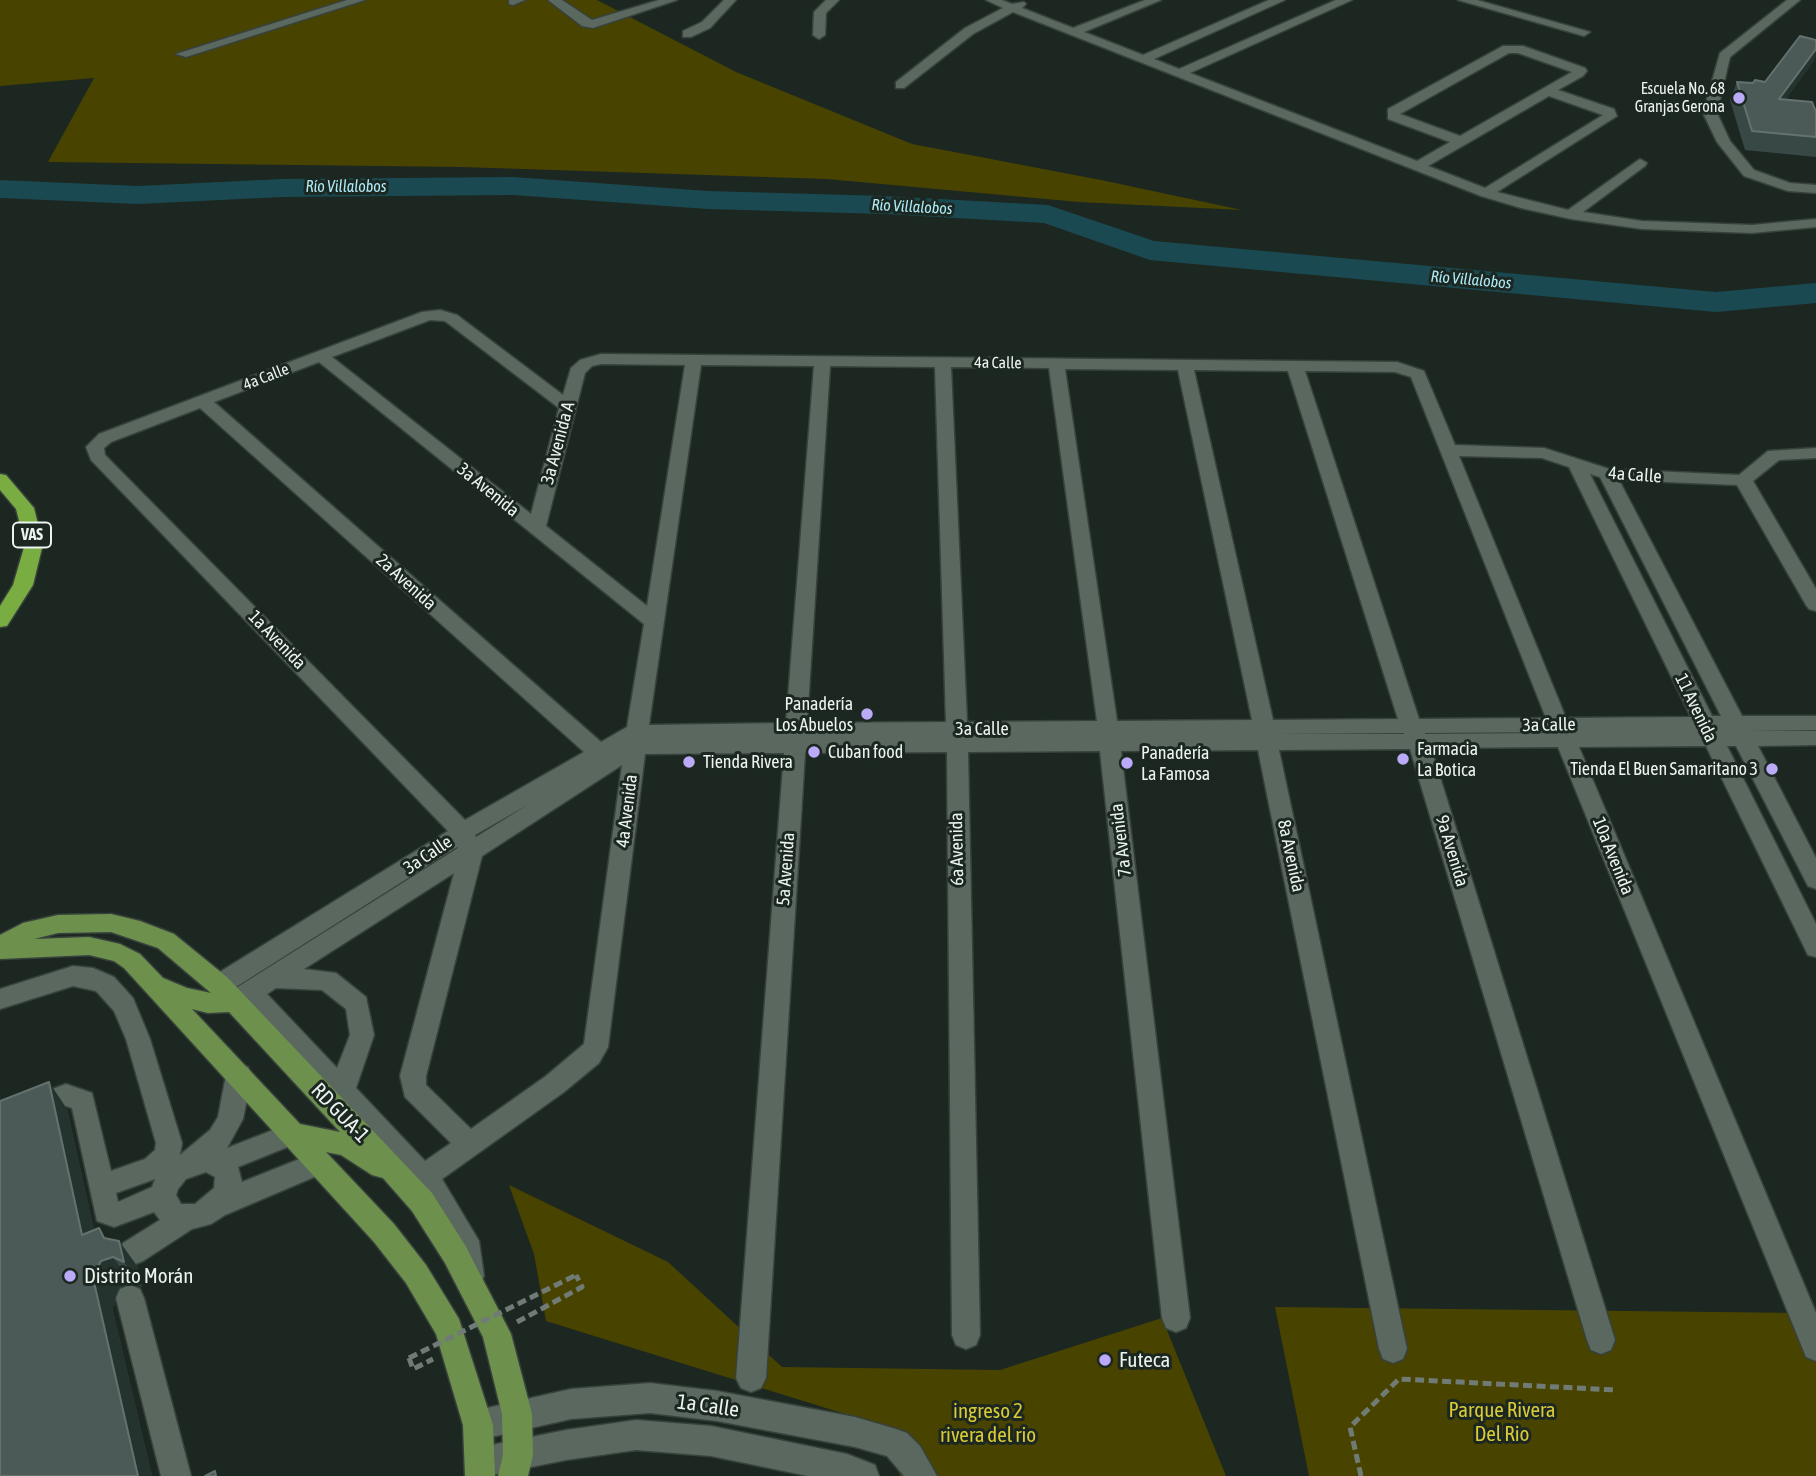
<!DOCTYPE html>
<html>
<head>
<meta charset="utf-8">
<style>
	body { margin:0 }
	canvas { display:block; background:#1b2720 }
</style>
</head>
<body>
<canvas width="1816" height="1476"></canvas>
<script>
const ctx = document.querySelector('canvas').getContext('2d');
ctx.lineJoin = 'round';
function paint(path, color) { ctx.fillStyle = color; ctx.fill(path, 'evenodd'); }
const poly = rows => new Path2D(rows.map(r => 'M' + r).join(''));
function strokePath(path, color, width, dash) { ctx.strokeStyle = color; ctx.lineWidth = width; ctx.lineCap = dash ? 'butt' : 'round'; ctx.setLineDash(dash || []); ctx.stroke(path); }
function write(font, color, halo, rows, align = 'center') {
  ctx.font = font + ' "Asap Condensed",sans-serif'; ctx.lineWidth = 6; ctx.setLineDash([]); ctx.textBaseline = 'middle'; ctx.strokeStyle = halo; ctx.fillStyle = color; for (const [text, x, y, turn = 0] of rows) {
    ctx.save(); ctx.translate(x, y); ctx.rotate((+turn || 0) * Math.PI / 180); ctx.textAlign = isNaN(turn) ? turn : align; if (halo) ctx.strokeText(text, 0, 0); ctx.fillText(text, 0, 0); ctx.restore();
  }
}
paint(poly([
	[0,0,597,0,736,72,912,144,1101,180,1242,210,1079,202,827,179,462,167,48,162,94,78,0,86],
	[509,1185,668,1262,782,1367,1000,1370,1162,1318,1226,1476,900,1476,887,1427,546,1321,534,1254],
	[1275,1307,1802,1313,1816,1347,1816,1476,1309,1476]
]), '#494300');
paint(poly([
	[513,177,708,191,885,196,1048,205,1154,241,1716,292,1816,283,1816,303,1716,312,1150,260,1044,223,885,214,708,209,513,195,282,197,138,204,0,198,0,180,138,186,282,179,513,177]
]), '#1b4952');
const minor = poly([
	[347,0,365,0,186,57,176,54,347,0],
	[509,0,525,0,513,5,509,4,509,0],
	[548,0,562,0,592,20,659,0,677,0,593,28,582,26,548,0],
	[724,0,736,0,710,28,691,37,683,37,683,31,702,22,724,0],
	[826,0,839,0,826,13,825,35,819,39,813,35,814,12,826,0],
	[986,0,1002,0,1012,4,1024,2,1026,4,1022,8,1073,28,1145,0,1161,0,1084,32,1143,55,1269,0,1285,0,1154,59,1179,69,1336,0,1352,0,1190,73,1417,161,1450,142,1388,119,1388,109,1503,46,1523,46,1585,68,1587,71,1583,76,1558,90,1614,109,1617,116,1497,192,1568,210,1640,159,1647,163,1645,166,1583,212,1642,221,1752,225,1816,219,1816,227,1752,233,1642,229,1571,219,1521,208,1481,196,1013,12,973,34,904,88,896,88,896,82,965,28,1003,8,986,0],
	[1509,53,1518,53,1572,72,1460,136,1400,114,1509,53],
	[1549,96,1603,115,1485,188,1428,166,1549,96],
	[1458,0,1477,0,1590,32,1584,36,1458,0],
	[1787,0,1800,0,1730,57,1717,113,1730,141,1754,170,1790,183,1816,185,1816,193,1788,191,1744,176,1717,142,1703,113,1720,53,1787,0],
	[440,310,457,315,563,395,571,368,580,360,601,354,1397,362,1424,371,1455,445,1544,448,1609,469,1739,475,1768,451,1816,448,1816,458,1779,460,1753,481,1816,589,1816,611,1809,609,1806,605,1737,485,1619,480,1742,716,1816,716,1816,730,1750,731,1816,731,1816,745,1758,746,1816,858,1816,889,1808,886,1736,746,1727,746,1816,924,1816,957,1808,955,1706,746,1579,747,1816,1313,1816,1361,1806,1357,1802,1347,1558,747,1431,748,1615,1340,1611,1350,1601,1354,1591,1350,1587,1340,1410,749,1279,750,1407,1349,1403,1359,1393,1363,1383,1359,1379,1349,1258,750,1121,751,1190,1318,1186,1328,1176,1332,1166,1328,1162,1318,1100,751,968,752,980,1335,976,1345,966,1349,956,1345,952,1335,947,752,805,753,766,1378,761,1388,751,1392,741,1388,736,1378,784,753,645,754,608,1047,599,1063,564,1092,442,1179,479,1241,484,1276,480,1285,470,1289,460,1285,456,1276,452,1243,428,1201,248,1006,234,1012,225,1009,222,1002,225,995,458,848,457,847,228,992,219,995,210,992,207,985,210,978,448,831,91,460,86,447,99,434,422,312,440,310],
	[430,320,445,321,559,408,531,514,332,357,430,320],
	[319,362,644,624,627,727,601,742,214,402,319,362],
	[601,364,685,365,647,606,546,526,585,373,592,366,601,364],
	[701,365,814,366,786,723,649,725,701,365],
	[830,366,935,367,946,722,807,723,830,366],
	[951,367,1049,368,1097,721,967,722,951,367],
	[1065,369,1178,370,1252,720,1117,721,1065,369],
	[1194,370,1288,371,1398,719,1273,720,1194,370],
	[1305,371,1395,372,1411,377,1546,718,1419,719,1305,371],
	[200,408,584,752,465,820,105,455,104,448,111,442,200,408],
	[1459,456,1542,458,1569,467,1691,717,1566,718,1459,456],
	[1590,474,1600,477,1721,716,1712,716,1590,474],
	[1404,733,1404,734,1276,734,1404,733],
	[1425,733,1551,732,1552,733,1425,734,1425,733],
	[622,765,584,1044,546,1076,471,1129,426,1085,426,1076,482,856,622,765],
	[529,804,476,837,475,835,529,804],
	[454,873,400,1076,405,1097,451,1143,425,1161,356,1088,374,1035,366,997,336,973,304,969,454,873],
	[276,988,322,990,346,1009,350,1035,337,1068,267,994,276,988],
	[73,966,93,968,114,977,133,998,150,1039,182,1143,180,1155,210,1130,218,1117,226,1075,230,1067,239,1064,248,1067,252,1075,243,1119,227,1148,291,1123,300,1126,304,1134,300,1142,238,1167,242,1182,317,1152,326,1156,330,1164,326,1172,225,1215,211,1224,192,1229,143,1261,133,1265,123,1261,119,1252,123,1243,160,1220,154,1212,114,1227,97,1221,72,1108,66,1106,35,1118,26,1115,22,1107,26,1099,66,1084,92,1093,111,1171,145,1159,155,1150,156,1143,126,1039,114,1011,96,991,73,986,0,1009,0,989,73,966],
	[206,1172,215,1177,214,1188,195,1204,181,1204,176,1195,178,1189,186,1179,206,1172],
	[155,1179,152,1187,118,1202,116,1193,155,1179],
	[130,1285,140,1289,144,1298,191,1476,161,1476,116,1298,120,1289,130,1285],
	[650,1383,717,1391,855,1417,896,1429,907,1433,920,1446,937,1476,904,1476,887,1456,855,1447,717,1421,650,1413,571,1419,478,1440,467,1436,463,1425,467,1414,478,1410,571,1389,650,1383],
	[636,1420,711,1426,847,1454,875,1465,879,1476,808,1476,711,1456,636,1450,566,1460,487,1476,470,1473,466,1462,470,1451,481,1447,566,1430,636,1420]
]);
const major = poly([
	[111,914,140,921,174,934,228,978,432,1193,465,1245,511,1334,532,1414,533,1455,528,1476,498,1476,503,1455,502,1414,483,1337,445,1263,412,1211,383,1178,372,1175,341,1155,326,1152,394,1224,426,1265,459,1319,493,1425,495,1476,465,1476,463,1425,436,1334,406,1283,374,1242,124,968,114,961,89,955,0,959,0,935,23,923,58,915,111,914],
	[111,932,158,948,211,993,187,988,163,978,140,954,120,944,89,937,34,939,58,933,111,932],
	[192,1009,208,1013,229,1012,340,1132,300,1124,192,1009]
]);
const highway = poly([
	[0,474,6,475,34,508,43,544,33,585,7,626,0,627,0,606,13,585,25,544,16,509,0,490,0,474]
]);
strokePath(minor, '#38423c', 3);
strokePath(major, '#38423c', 3);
strokePath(highway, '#38423c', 3);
strokePath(poly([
	[517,1322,582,1287,576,1275],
	[409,1358,413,1369,433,1359],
	[1361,1476,1350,1427,1399,1379,1616,1390]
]), '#717b75', 5, [9, 4.5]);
paint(minor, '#5a685f');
paint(major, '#6d914d');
paint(highway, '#79ac41');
strokePath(poly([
	[409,1358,576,1275]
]), '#717b75', 5, [9, 4.5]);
paint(poly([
	[1815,59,1785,100,1816,112,1816,157,1745,150,1730,100,1737,82,1765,82],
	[1,1101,67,1109,94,1230,106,1238,119,1241,137,1266,142,1287,131,1283,119,1287,114,1297,115,1305,112,1307,152,1476,0,1476]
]), '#384845');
paint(poly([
	[1816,49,1816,55,1815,59,1772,117,1779,99],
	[49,1082,67,1109,101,1261,82,1235],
	[119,1241,137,1266,142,1287,124,1262],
	[113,1257,131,1283,119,1287,114,1297,115,1305,112,1307,152,1476,138,1476,94,1282,95,1272,101,1261]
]), '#24332e');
const building = poly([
	[1800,36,1816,40,1816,49,1779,99,1812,102,1816,112,1816,137,1752,131,1737,82,1753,83,1755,80,1765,82,1800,36],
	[49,1082,82,1235,99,1228,104,1238,119,1241,124,1262,113,1257,101,1261,95,1272,97,1280,94,1282,138,1476,0,1476,0,1101,49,1082],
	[215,1471,216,1476,205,1476,215,1471]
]);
paint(building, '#4b5a57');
strokePath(building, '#64726f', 2);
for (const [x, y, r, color] of [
	[1739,98,7,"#baaaf7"],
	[867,714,7,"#baaaf7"],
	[814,752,7,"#baaaf7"],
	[1403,759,7,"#baaaf7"],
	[689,762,7,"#baaaf7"],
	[1127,763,7,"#baaaf7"],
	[1772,769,7,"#baaaf7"],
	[70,1276,7,"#baaaf7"],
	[1105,1360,7,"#baaaf7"]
]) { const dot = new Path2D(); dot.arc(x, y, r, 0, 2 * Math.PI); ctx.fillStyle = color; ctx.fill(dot); strokePath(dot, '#1b2720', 2.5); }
write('16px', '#ecf4ef', '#1b2720', [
	["Escuela No. 68",1725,89],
	["Granjas Gerona",1725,107]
], 'right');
write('italic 16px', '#adeaf7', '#1b2720', [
	["Río Villalobos",346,187],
	["Río Villalobos",912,207,3],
	["Río Villalobos",1471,280,5]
]);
write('16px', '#ecf4ef', '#1b2720', [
	["4a Calle",998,363,1],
	["4a Calle",266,377,-21]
]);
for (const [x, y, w] of [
	[32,535,38]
]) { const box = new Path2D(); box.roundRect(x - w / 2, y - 12.5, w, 25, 5); ctx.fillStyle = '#1b2720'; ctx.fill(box); strokePath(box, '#ecf4ef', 2); }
write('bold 16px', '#ecf4ef', null, [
	["VAS",32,535]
]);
write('18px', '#ecf4ef', '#1b2720', [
	["3a Avenida A",558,443,-75],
	["4a Calle",1635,475,4],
	["3a Avenida",488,490,39],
	["2a Avenida",406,582,42],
	["1a Avenida",277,640,46],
	["11 Avenida",1696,708,64],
	["3a Calle",1549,725,-1],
	["3a Calle",982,729],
	["4a Avenida",627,811,-83],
	["7a Avenida",1121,840,-97],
	["6a Avenida",957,849,-91],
	["9a Avenida",1452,851,73],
	["3a Calle",428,855,-34],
	["8a Avenida",1291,856,78],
	["10a Avenida",1613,856,68],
	["5a Avenida",786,869,-86]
]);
write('18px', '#ecf4ef', '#1b2720', [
	["Panadería",853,704,"right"],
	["Los Abuelos",853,725,"right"],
	["Farmacia",1417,749],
	["La Botica",1417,770],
	["Cuban food",828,752],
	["Panadería",1141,753],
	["La Famosa",1141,774],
	["Tienda Rivera",703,762],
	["Tienda El Buen Samaritano 3",1758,769,"right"]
], 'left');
write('21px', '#ecf4ef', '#1b2720', [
	["RD GUA-1",340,1113,46],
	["1a Calle",708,1406,8]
]);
write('21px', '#ecf4ef', '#1b2720', [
	["Distrito Morán",84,1276],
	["Futeca",1119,1360]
], 'left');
write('21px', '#dacb36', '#1b2720', [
	["Parque Rivera",1502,1410],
	["Del Rio",1502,1434],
	["ingreso 2",988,1411],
	["rivera del rio",988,1435]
]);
</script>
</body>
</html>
